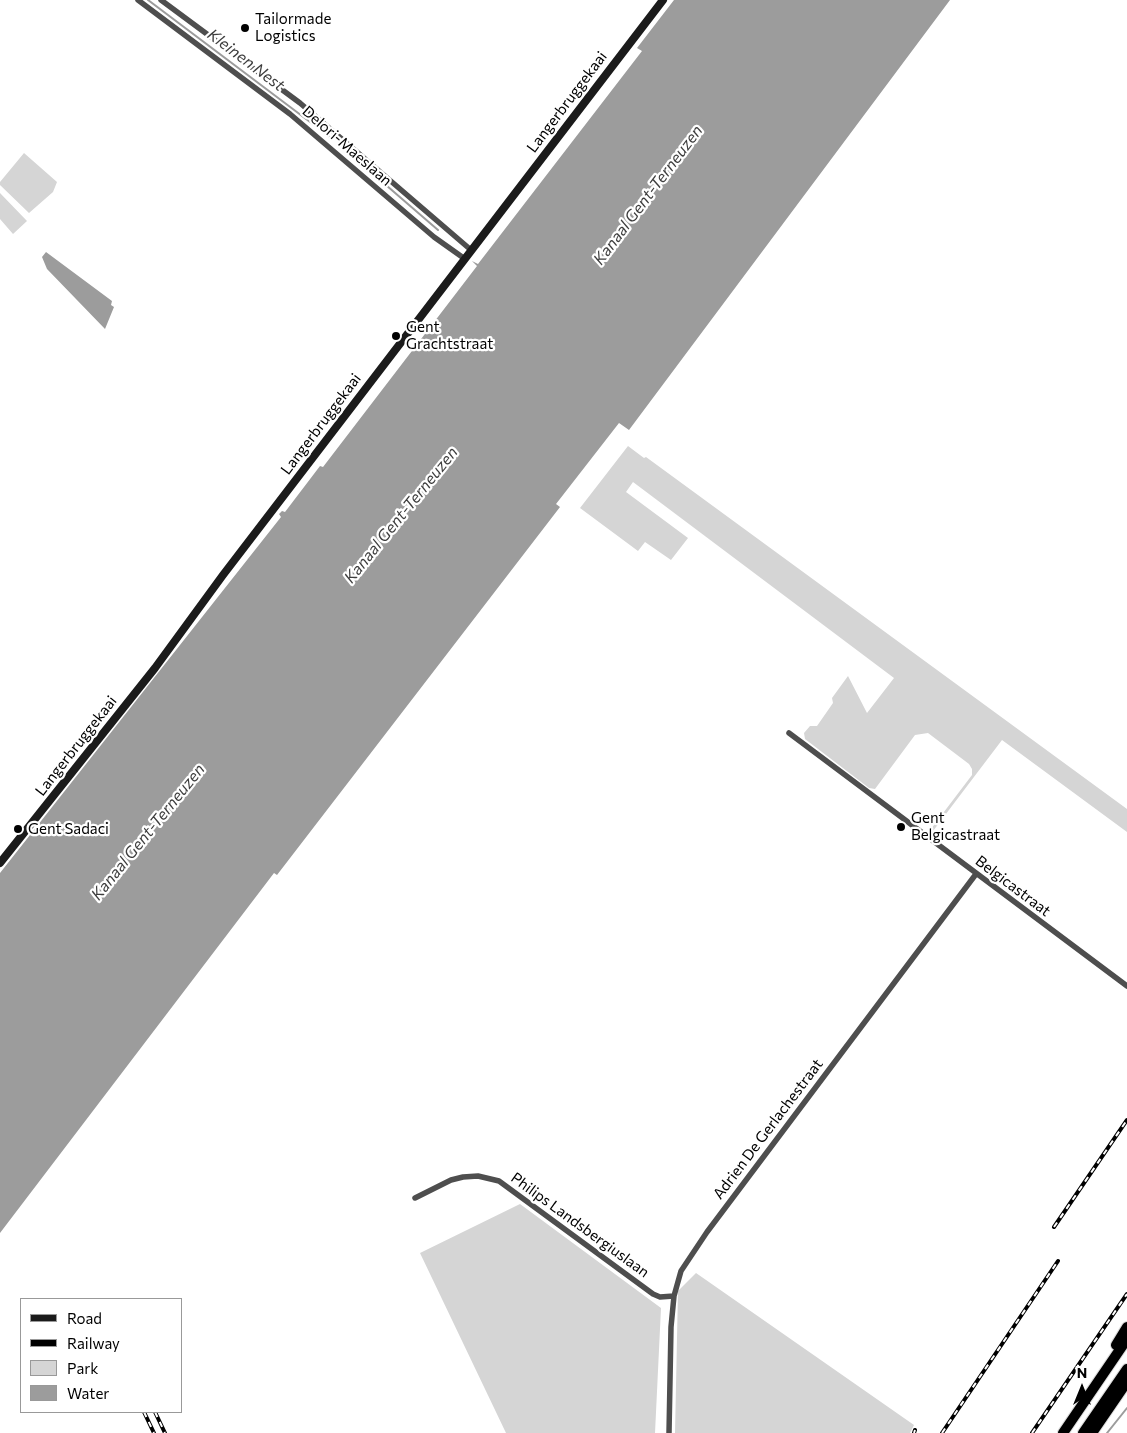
<!DOCTYPE html>
<html>
<head>
<meta charset="utf-8">
<style>
	body { margin:0 }
	#map { position:relative; width:1127px; height:1433px; overflow:hidden; background:#fff; font-family:Commissioner,sans-serif }
	canvas { display:block }
	.legend { position:absolute; left:20px; top:1298px; width:162px; height:115px; box-sizing:border-box; background:#fff; border:1px solid #999; margin:0; padding:6px 9px; list-style:none; font-size:15px; color:#000 }
	.legend li { display:flex; align-items:center; gap:10px; height:25px }
	.legend b { width:25px; border:1px solid #999 }
	.north { position:absolute; left:1057px; top:1363px; width:50px; height:50px; -webkit-text-stroke:4px #fff; paint-order:stroke; rotate:0deg; font-size:14px; font-weight:700; line-height:20px; text-align:center; color:#000 }
	.north::after { content:''; display:block; margin:auto; width:18px; height:22px; background:#000; clip-path:polygon(50% 0,100% 100%,50% 72%,0 100%) }
</style>
</head>
<body>
<div id="map">
<canvas width="1127" height="1433"></canvas>
<ul class="legend">
<li><b style="height:6px;background:#1b1b1b"></b>Road</li>
<li><b style="height:6px;background:#000"></b>Railway</li>
<li><b style="height:14px;background:#d5d5d5"></b>Park</li>
<li><b style="height:14px;background:#9c9c9c"></b>Water</li>
</ul>
<div class="north">N</div>
</div>
<script>
const ctx = document.querySelector('canvas').getContext('2d');
ctx.lineJoin = 'round';
function paint(path, color) { ctx.fillStyle = color; ctx.fill(path, 'evenodd'); }
const poly = rows => new Path2D(rows.map(r => 'M' + r).join(''));
function strokePath(path, color, width, dash) { ctx.strokeStyle = color; ctx.lineWidth = width; ctx.lineCap = dash ? 'butt' : 'round'; ctx.setLineDash(dash || []); ctx.stroke(path); }
function write(font, color, halo, rows, align = 'center') {
  ctx.font = font + ' Commissioner,sans-serif'; ctx.lineWidth = 4.5; ctx.setLineDash([]); ctx.textBaseline = 'middle'; ctx.strokeStyle = halo; ctx.fillStyle = color; for (const [text, x, y, turn = 0] of rows) {
    ctx.save(); ctx.translate(x, y); ctx.rotate((+turn || 0) * Math.PI / 180); ctx.textAlign = isNaN(turn) ? turn : align; if (halo) ctx.strokeText(text, 0, 0); ctx.fillText(text, 0, 0); ctx.restore();
  }
}
paint(poly([
	[24,153,57,182,53,192,29,213,0,185,0,182],
	[0,193,27,221,13,234,0,219],
	[628,446,644,458,646,457,1127,809,1127,832,1002,740,933,831,931,829,972,775,972,769,969,764,928,733,915,735,875,789,869,788,805,739,804,733,810,726,817,726,833,703,832,698,848,676,867,713,894,678,633,482,626,492,688,538,671,560,645,542,638,551,580,508],
	[520,1204,661,1308,655,1433,506,1433,420,1253],
	[696,1273,914,1425,910,1433,675,1433,678,1291]
]), '#d5d5d5');
paint(poly([
	[674,0,950,0,629,430,619,423,556,504,560,507,277,875,274,873,0,1233,0,873,281,517,279,514,282,511,285,512,320,466,323,467,477,266,472,261,478,264,642,51,637,48],
	[46,252,112,301,111,305,114,307,105,329,47,269,42,257]
]), '#9c9c9c');
strokePath(poly([
	[148,0,330,137],
	[350,154,438,230],
	[1107,1433,1127,1408]
]), '#9c9c9c', 2);
const highway = poly([
	[1116,1345,1127,1327],
	[1063,1433,1127,1339],
	[1083,1433,1127,1369],
	[1092,1433,1127,1382]
]);
strokePath(highway, '#dbdbdb', 12);
strokePath(poly([
	[138,0,290,114,434,237,465,259],
	[161,0,300,103,471,250],
	[789,733,1127,986],
	[415,1198,451,1180,463,1177,478,1176,499,1181,653,1294,660,1297,674,1296],
	[669,1433,671,1327,674,1296,681,1271,707,1232,976,874]
]), '#4e4e4e', 5.5);
strokePath(poly([
	[0,863,155,668,223,575,663,0]
]), '#1b1b1b', 8);
strokePath(highway, '#000', 10);
const rail = poly([
	[1054,1227,1127,1120],
	[144,1412,154,1433],
	[155,1412,165,1433],
	[914,1433,915,1430],
	[942,1433,1058,1261],
	[1032,1433,1127,1294]
]);
strokePath(rail, '#000', 4);
strokePath(rail, '#fff', 2, [5.5]);
for (const [x, y, r, color] of [
	[245,28,5,"#000"],
	[396,336,5,"#000"],
	[901,827,5,"#000"],
	[18,829,5,"#000"]
]) { const dot = new Path2D(); dot.arc(x, y, r, 0, 2 * Math.PI); ctx.fillStyle = color; ctx.fill(dot); strokePath(dot, '#fff', 2); }
write('15px', '#000', '#fff', [
	["Tailormade",255,19],
	["Logistics",255,36],
	["Gent",406,327],
	["Grachtstraat",406,344],
	["Gent",911,818],
	["Belgicastraat",911,835],
	["Gent Sadaci",28,829]
], 'left');
write('15px', '#000', '#fff', [
	["Langerbruggekaai",567,102,-53],
	["Delori-Maeslaan",347,146,41],
	["Langerbruggekaai",321,424,-53],
	["Langerbruggekaai",76,746,-52],
	["Belgicastraat",1013,886,37],
	["Adrien De Gerlachestraat",768,1129,-53],
	["Philips Landsbergiuslaan",580,1225,36]
]);
write('italic 16px', '#3d3d3d', '#fff', [
	["Kleinen Nest",246,60,37],
	["Kanaal Gent-Terneuzen",648,195,-53],
	["Kanaal Gent-Terneuzen",401,515,-51],
	["Kanaal Gent-Terneuzen",148,832,-51]
]);
</script>
</body>
</html>
